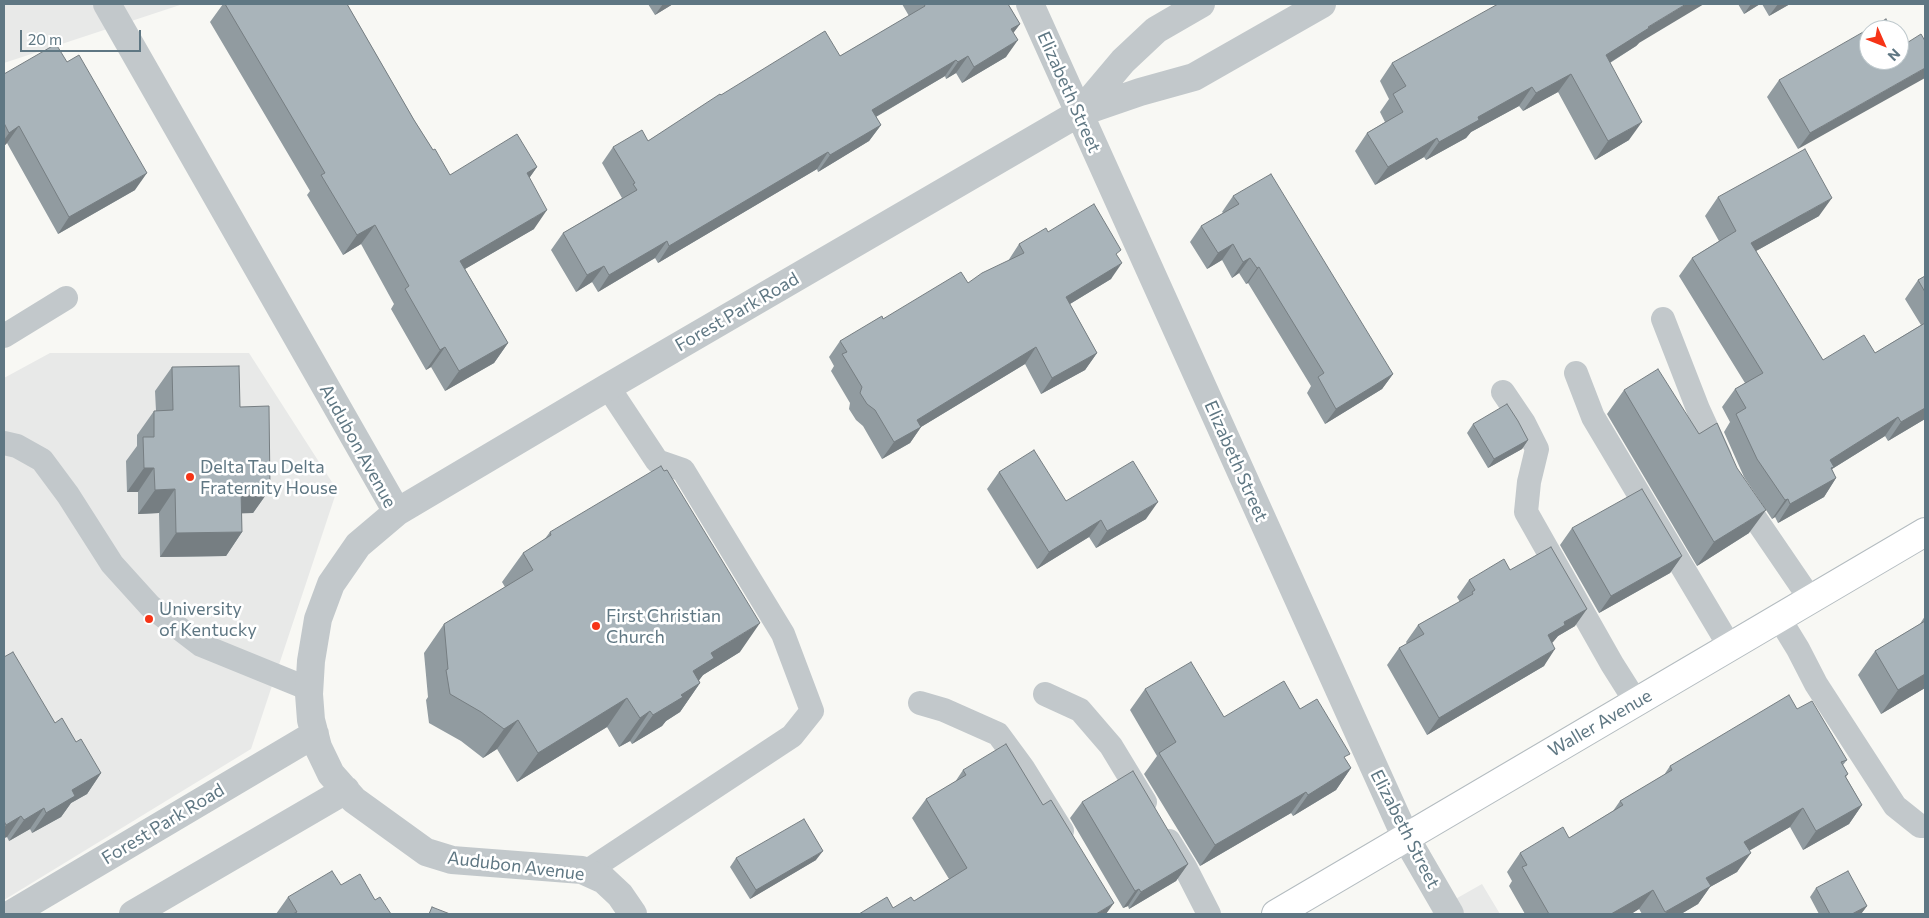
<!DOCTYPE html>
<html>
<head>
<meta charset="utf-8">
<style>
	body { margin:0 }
	#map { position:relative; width:1929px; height:918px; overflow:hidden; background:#f8f8f4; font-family:Commissioner,sans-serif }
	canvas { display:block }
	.frame { position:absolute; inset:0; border:5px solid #5f7783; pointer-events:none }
	.north { position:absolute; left:1859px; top:20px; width:50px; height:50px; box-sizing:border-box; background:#fff; border:1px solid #bfc9cd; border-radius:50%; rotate:134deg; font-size:14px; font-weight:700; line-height:20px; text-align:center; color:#5f7783 }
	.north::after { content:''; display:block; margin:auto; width:18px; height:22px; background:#f63417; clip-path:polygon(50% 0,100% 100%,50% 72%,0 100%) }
	.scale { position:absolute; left:20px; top:30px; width:121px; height:22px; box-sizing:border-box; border:2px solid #5f7783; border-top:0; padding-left:6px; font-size:15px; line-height:18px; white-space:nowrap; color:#5f7783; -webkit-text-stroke:4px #fff; paint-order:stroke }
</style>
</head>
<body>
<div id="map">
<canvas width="1929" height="918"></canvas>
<div class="frame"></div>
<div class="north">N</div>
<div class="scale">20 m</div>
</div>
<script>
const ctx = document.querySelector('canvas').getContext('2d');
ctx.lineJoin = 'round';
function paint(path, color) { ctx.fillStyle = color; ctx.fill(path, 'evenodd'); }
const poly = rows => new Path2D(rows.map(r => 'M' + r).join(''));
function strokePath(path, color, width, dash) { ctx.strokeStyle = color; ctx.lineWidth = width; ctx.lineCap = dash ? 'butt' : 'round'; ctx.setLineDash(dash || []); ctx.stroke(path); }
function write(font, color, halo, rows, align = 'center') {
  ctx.font = font + ' Commissioner,sans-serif'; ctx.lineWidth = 5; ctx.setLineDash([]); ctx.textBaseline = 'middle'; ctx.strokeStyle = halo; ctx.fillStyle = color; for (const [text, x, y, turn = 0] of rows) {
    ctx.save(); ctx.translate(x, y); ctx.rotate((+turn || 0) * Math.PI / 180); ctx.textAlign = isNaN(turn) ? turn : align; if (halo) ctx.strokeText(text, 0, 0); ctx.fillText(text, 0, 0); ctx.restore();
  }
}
paint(poly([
	[4,4,183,4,4,63],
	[50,353,249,353,337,490,251,749,4,900,4,378],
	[1482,884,1500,914,1429,914]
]), '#e8e9e8');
const secondary = poly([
	[1276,914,1925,532]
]);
strokePath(secondary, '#b4bcc0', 30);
strokePath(poly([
	[1663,319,1698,409,1720,457],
	[4,336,66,298],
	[1576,373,1593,417,1730,647],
	[1503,392,1524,423,1537,449,1529,482,1526,512,1612,664,1636,702],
	[4,443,17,446,42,460,68,495,112,564,150,606,201,645,309,689],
	[1740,496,1811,600],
	[1779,618,1798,649,1816,684,1895,806,1920,826,1925,826],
	[1045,694,1080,710,1111,746,1145,802],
	[920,703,944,710,998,734,1023,768,1062,831],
	[1169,841,1185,867,1209,914],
	[586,872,792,736,812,711,783,634,683,470,657,461,608,387]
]), '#c2c8cb', 24);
strokePath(poly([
	[107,4,397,512],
	[1030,4,1406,838,1450,914],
	[1080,112,1123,61,1156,30,1201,4],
	[11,914,315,734],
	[133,914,346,790],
	[633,914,620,895,604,880,582,870,452,860,426,852,354,800,331,774,318,747,311,720,309,694,311,661,318,619,331,584,358,545,397,512,608,387,1079,113,1140,92,1194,77,1322,4]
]), '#c2c8cb', 28);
strokePath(secondary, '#fff', 28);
paint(poly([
	[223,4,347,4,414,120,433,150,450,175,537,167,529,178,534,229,465,269,508,343,494,363,445,391,431,367,426,370,391,309,394,304,361,244,343,255,307,195,310,191,210,22],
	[648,4,673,4,655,15],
	[902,4,1008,4,1020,24,1013,33,1006,57,962,83,956,73,946,79,945,76,876,117,881,125,869,141,818,172,817,169,658,263,655,258,598,292,592,282,576,292,551,250,563,233,622,198,602,163,613,147,648,141,721,95,840,56,909,16],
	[1738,4,1760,4,1744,14],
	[1762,4,1790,4,1769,16],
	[1639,43,1636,46,1610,63,1629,140,1595,160,1558,92,1523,111,1519,106,1471,132,1466,138,1426,160,1424,157,1375,185,1355,151,1367,133,1385,122,1380,112,1389,99,1380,81,1392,63],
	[1902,46,1798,149,1767,97,1779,80],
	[4,74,135,190,58,234,7,143,4,146],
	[1233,196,1393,374,1382,389,1325,424,1307,393,1311,386,1248,283,1246,284,1239,273,1232,278,1222,260,1207,269,1190,242,1201,226,1223,213,1222,212],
	[1718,197,1819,216,1756,251,1823,360,1875,353,1921,325,1905,299,1918,280,1925,276,1925,419,1888,441,1885,436,1832,469,1836,478,1824,497,1778,523,1775,517,1772,519,1744,477,1724,432,1730,422,1722,407,1735,389,1745,383,1679,276,1692,258,1719,241,1705,216],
	[1048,232,1118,256,1111,279,1070,304,1097,353,1085,370,1041,394,1025,364,921,427,910,443,882,459,863,426,856,420,849,409,850,403,831,371,834,366,829,357,840,341,883,319,968,283,1008,261,1019,244],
	[172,367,240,407,270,489,253,513,242,513,242,532,226,556,160,557,159,513,138,514,138,492,127,492,126,461,137,446,137,435,154,411,156,411,155,391],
	[1624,390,1749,533,1697,566,1607,414],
	[1473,424,1528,440,1522,449,1488,468,1467,433],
	[999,472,1066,501,1146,519,1096,548,1089,537,1037,569,987,489],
	[1572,528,1682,556,1670,573,1599,613,1560,545],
	[550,532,740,652,703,675,699,680,700,683,680,712,666,721,662,726,632,744,630,741,619,747,607,727,517,782,497,749,483,758,461,741,429,723,426,700,428,697,424,653,444,624,505,587,502,582,523,553,544,540],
	[1510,570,1575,626,1558,636,1552,643,1544,666,1427,735,1387,665,1399,648,1407,644,1406,642,1418,625,1460,602,1457,597,1469,580],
	[1925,616,1925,688,1881,714,1858,675,1875,651,1920,624],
	[4,657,55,723,76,742,101,773,87,794,71,803,61,817,32,833,30,829,9,841,7,837,4,838],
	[1145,689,1224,717,1300,709,1346,760,1351,768,1336,790,1293,816,1291,813,1200,866,1144,774,1157,756,1130,710],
	[1797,709,1847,760,1843,765,1848,774,1846,777,1862,805,1849,824,1803,850,1790,827,1749,851,1737,872,1710,887,1698,904,1681,914,1642,914,1639,909,1631,914,1525,914,1509,886,1512,881,1507,872,1520,853,1569,838,1613,811,1620,801,1664,775,1670,766],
	[963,770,1043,805,1114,903,893,908,914,901,949,879,912,818,926,799,955,782],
	[1082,802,1188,864,1176,881,1129,909,1128,906,1123,908,1070,818],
	[736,858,816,860,750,899,730,867],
	[341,885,375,900,391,914,276,914,288,897],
	[1816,888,1867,906,1861,914,1819,914,1810,897]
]), '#919ba0');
paint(poly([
	[663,4,673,4,655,15],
	[1686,4,1704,4,1639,43,1636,46,1593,73,1606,55,1648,27],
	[1751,4,1760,4,1744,14],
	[1778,4,1790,4,1769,16],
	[1020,24,1008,40,1011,29],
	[1018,40,1006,57,962,83,974,67],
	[968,56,956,73,946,79,958,62],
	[956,60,945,76,860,126,872,110],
	[1925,68,1925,78,1798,149,1810,133],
	[1571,74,1558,92,1523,111,1536,93],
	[1532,87,1519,106,1471,132,1466,138,1426,160,1439,142,1478,117],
	[1642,122,1629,140,1595,160,1608,141],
	[881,125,869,141,818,172,830,155],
	[19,126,7,143,4,146,4,140,9,133],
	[1437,138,1424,157,1375,185,1388,167],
	[828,152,817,169,658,263,669,246],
	[537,167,523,187,527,173],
	[147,173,135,190,58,234,69,217],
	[1832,198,1819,216,1738,261,1751,243],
	[547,210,534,229,446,280,460,261],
	[375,225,361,244,343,255,357,235],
	[667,241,655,258,598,292,609,275],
	[1233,244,1222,260,1207,269,1218,253],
	[1250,258,1239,273,1232,278,1243,262],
	[1122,263,1111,279,1055,313,1066,297],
	[604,266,592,282,576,292,587,275],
	[1259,267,1248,283,1246,284,1257,268],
	[508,343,494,363,445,391,459,371],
	[445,347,431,367,426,370,440,350],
	[1036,347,1025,364,916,430,921,427,910,443,882,459,894,442,917,420],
	[1097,353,1085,370,1041,394,1052,378],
	[1393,374,1382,389,1325,424,1336,409],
	[1925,408,1925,419,1888,441,1901,422],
	[1898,417,1885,436,1832,469,1821,485,1830,460],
	[1528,440,1522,449,1488,468,1494,459],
	[144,468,154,468,138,492,127,492],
	[1836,478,1824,497,1778,523,1790,504],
	[175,489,159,513,138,514,155,490],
	[270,489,253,513,225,514,241,490],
	[1788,499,1775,517,1772,519,1785,500],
	[1158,502,1146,519,1096,548,1107,531],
	[1766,510,1749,533,1697,566,1714,542],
	[1101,520,1089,537,1037,569,1049,552],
	[242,532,226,556,160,557,176,533],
	[1682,556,1670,573,1599,613,1611,596],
	[1587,609,1575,626,1558,636,1553,642,1536,652,1548,635,1564,622],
	[760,623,740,652,703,675,694,687,700,683,680,712,666,721,662,726,632,744,653,715,711,653],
	[1555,649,1544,666,1427,735,1439,718],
	[1925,674,1925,688,1881,714,1898,690],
	[627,698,607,727,517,782,538,753],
	[650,711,630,741,619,747,640,718],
	[518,720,497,749,483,758,504,729],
	[1351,768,1336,790,1293,816,1308,795],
	[101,773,87,794,71,803,61,817,32,833,46,813,72,790],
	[1306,792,1291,813,1200,866,1215,845],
	[1862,805,1849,824,1803,850,1816,831],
	[44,808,30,829,9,841,24,820],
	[1803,808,1790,827,1731,861,1744,842],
	[21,816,7,837,4,838,4,828,6,825],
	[823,851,816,860,750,899,756,890],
	[1751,853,1737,872,1710,887,1698,904,1681,914,1664,914,1706,878],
	[1188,864,1176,881,1129,909,1141,892],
	[1139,889,1128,906,1123,908,1135,891],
	[1653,890,1639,909,1631,914,1611,914],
	[1114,903,1106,914,1096,914],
	[1867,906,1861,914,1852,914]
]), '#767e82');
const building = poly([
	[225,4,347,4,414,120,433,150,435,149,450,175,517,134,537,167,527,173,547,210,460,261,508,343,459,371,445,347,440,350,405,289,409,286,375,225,357,235,321,175,325,173,225,4],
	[924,4,1008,4,1020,24,1011,29,1018,40,974,67,968,56,958,62,956,60,872,110,881,125,830,155,828,152,669,246,667,241,609,275,604,266,587,275,563,233,637,190,633,184,635,183,613,147,642,130,648,141,720,94,721,95,825,31,840,56,925,6,924,4],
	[1498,4,1686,4,1648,27,1649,28,1606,55,1642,122,1608,141,1571,74,1536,93,1532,87,1478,117,1479,120,1439,142,1437,138,1388,167,1367,133,1403,112,1393,94,1406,86,1392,63,1498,4],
	[1886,19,1892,30,1869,30,1869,60,1899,60,1899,41,1902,46,1921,34,1925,41,1925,68,1810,133,1779,80,1886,19],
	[56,44,67,62,79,55,147,173,69,217,19,126,9,133,4,123,4,74,56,44],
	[1805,149,1832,198,1751,243,1823,360,1864,335,1875,353,1925,323,1925,408,1901,422,1898,417,1830,460,1834,467,1831,468,1836,478,1790,504,1788,499,1785,500,1757,459,1736,414,1746,408,1735,389,1763,373,1692,258,1736,231,1718,197,1805,149],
	[1271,174,1393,374,1336,409,1318,377,1324,373,1259,267,1257,268,1250,258,1243,262,1233,244,1218,253,1201,226,1239,204,1233,196,1271,174],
	[1094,204,1121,250,1116,254,1122,263,1066,297,1097,353,1052,378,1036,347,917,420,921,427,894,442,875,410,867,404,860,393,862,387,842,354,847,352,840,341,882,316,883,319,961,272,968,283,982,273,1024,253,1019,244,1046,228,1048,232,1094,204],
	[1925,276,1925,292,1918,280,1925,276],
	[239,366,240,407,269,406,270,489,241,490,242,532,176,533,175,489,155,490,154,468,144,468,143,437,154,437,154,411,173,410,172,367,239,366],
	[1658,369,1699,434,1717,423,1737,468,1766,510,1714,542,1624,390,1658,369],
	[1507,404,1518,421,1528,440,1494,459,1473,424,1507,404],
	[1034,450,1066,501,1133,461,1158,502,1107,531,1101,520,1049,552,999,472,1034,450],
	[661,466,664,471,667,470,760,623,711,653,714,658,693,671,700,683,681,695,683,697,653,715,650,711,640,718,627,698,538,753,518,720,504,729,481,712,450,694,446,670,448,669,444,624,533,570,523,553,551,535,550,532,661,466],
	[1642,489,1682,556,1611,596,1572,528,1642,489],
	[1551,547,1587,609,1564,622,1565,625,1548,635,1555,649,1439,718,1399,648,1424,634,1418,625,1473,594,1472,592,1475,590,1469,580,1504,559,1510,570,1551,547],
	[1925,621,1925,674,1898,690,1875,651,1925,621],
	[13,652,55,723,62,718,76,742,81,739,101,773,72,790,75,796,46,813,44,808,24,820,21,816,6,825,4,821,4,657,13,652],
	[1191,662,1224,717,1284,681,1300,709,1317,699,1350,754,1344,757,1351,768,1308,795,1306,792,1215,845,1159,753,1176,742,1145,689,1191,662],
	[1789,695,1797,709,1812,701,1847,760,1841,762,1848,774,1845,776,1862,805,1816,831,1803,808,1744,842,1751,853,1706,878,1711,886,1665,912,1653,890,1611,914,1549,914,1522,867,1527,865,1520,853,1563,827,1569,838,1623,805,1620,801,1672,770,1670,766,1789,695],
	[1006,744,1043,805,1051,800,1114,903,1096,914,859,914,887,897,893,908,911,897,914,901,967,868,926,799,966,775,963,770,1006,744],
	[1133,771,1188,864,1141,892,1139,889,1135,891,1082,802,1133,771],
	[804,819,823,851,756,890,736,858,804,819],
	[332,871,341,885,360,874,375,900,380,897,391,914,293,914,297,912,288,897,332,871],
	[1848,871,1867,906,1852,914,1830,914,1816,888,1848,871],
	[432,907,450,914,429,914,432,907]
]);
paint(building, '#a9b4ba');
strokePath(building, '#767e82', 1);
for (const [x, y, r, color] of [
	[190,477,5,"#f63417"],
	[149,619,5,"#f63417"],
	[596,626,5,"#f63417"]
]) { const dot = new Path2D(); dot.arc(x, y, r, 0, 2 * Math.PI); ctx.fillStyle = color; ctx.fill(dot); strokePath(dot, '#fff', 2); }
write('18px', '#5f7783', '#fff', [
	["Elizabeth Street",1069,92,66],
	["Forest Park Road",737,312,-30],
	["Audubon Avenue",358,446,61],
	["Elizabeth Street",1236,461,66],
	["Waller Avenue",1600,723,-30],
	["Forest Park Road",163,824,-31],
	["Elizabeth Street",1405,829,63],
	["Audubon Avenue",516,866,7]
]);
write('18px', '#5f7783', '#fff', [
	["Delta Tau Delta",200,467],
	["Fraternity House",200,488],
	["University",159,609],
	["of Kentucky",159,630],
	["First Christian",606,616],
	["Church",606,637]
], 'left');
</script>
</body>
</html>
